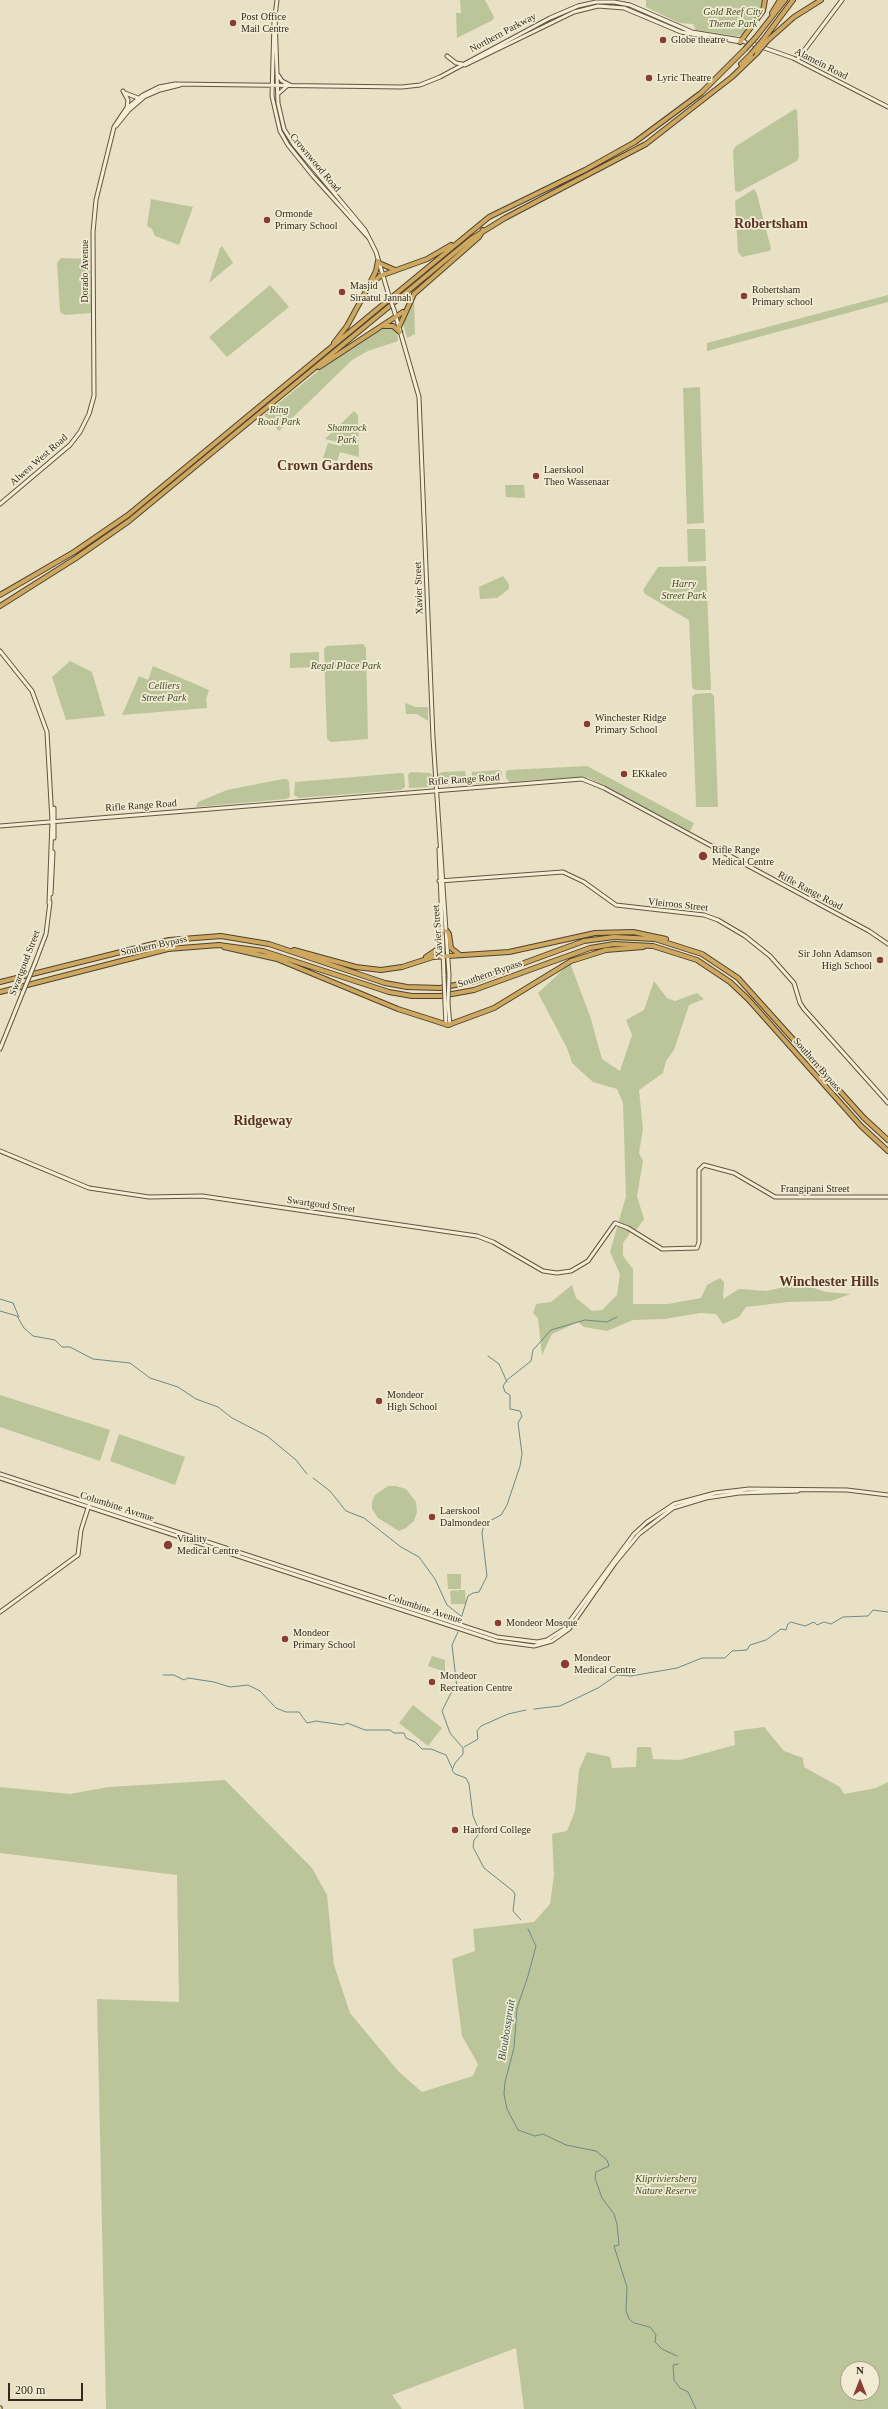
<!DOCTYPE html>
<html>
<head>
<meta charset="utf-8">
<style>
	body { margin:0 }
	#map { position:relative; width:888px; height:2409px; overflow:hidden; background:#e8e1c5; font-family:Georgia,serif }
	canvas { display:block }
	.north { position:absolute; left:840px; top:2361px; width:40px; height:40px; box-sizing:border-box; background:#f1ebd3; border:1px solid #a59e8b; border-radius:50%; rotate:0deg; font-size:11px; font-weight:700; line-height:16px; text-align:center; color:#332b1f }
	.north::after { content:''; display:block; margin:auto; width:14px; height:18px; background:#893c34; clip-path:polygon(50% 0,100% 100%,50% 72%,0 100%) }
	.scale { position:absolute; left:8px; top:2383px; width:75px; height:18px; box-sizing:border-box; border:2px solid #332b1f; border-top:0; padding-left:5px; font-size:12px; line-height:14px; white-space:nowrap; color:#332b1f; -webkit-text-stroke:3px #f1ebd3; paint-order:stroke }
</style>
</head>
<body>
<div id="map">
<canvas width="888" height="2409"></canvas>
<div class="north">N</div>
<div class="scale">200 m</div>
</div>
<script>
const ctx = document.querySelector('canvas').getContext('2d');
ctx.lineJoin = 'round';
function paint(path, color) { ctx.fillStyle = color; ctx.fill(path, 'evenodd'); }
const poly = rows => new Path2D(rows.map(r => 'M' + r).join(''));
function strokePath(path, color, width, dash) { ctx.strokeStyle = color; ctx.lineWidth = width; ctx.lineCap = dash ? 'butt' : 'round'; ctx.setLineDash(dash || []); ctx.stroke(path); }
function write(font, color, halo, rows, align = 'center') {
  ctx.font = font + ' Georgia,serif'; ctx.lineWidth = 3.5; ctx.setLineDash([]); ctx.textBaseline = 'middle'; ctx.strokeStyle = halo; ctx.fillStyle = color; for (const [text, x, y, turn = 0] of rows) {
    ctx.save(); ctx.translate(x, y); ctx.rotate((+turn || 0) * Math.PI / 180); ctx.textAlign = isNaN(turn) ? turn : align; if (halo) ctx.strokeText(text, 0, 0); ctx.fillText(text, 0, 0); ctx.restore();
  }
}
paint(poly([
	[460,0,485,0,494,17,493,20,457,38,456,13,461,13],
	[646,0,763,0,759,13,742,35,737,36,696,30,693,24,679,23,646,7],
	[795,109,797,110,798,129,799,157,797,161,739,192,735,191,733,150,736,146],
	[754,189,757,194,771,249,769,251,742,257,738,252,735,201],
	[151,199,193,207,179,245,155,236,152,229,147,226],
	[222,246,233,263,209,283,220,248],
	[61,258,90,259,91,313,65,315,60,312,57,263],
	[270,285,289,307,227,357,209,337],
	[888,295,888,302,707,351,707,343],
	[414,299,415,334,407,338,403,323],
	[392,327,397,332,398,341,368,351,352,360,279,431,264,415,333,359,384,328],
	[700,387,704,523,687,524,683,388],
	[354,411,358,415,359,457,340,452,337,461,323,458,328,443,341,446,342,443,325,439],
	[505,485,524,485,525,498,506,497],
	[687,529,705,529,706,561,688,562],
	[706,566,711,690,696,690,693,689,692,685,689,620,645,594,643,590,658,567],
	[503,576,509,584,509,589,497,598,480,599,479,587],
	[363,644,366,648,368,739,331,742,327,739,324,649,327,646],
	[319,652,319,667,290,668,290,653],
	[70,661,92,672,105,716,66,720,52,677],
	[153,666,209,690,206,699,207,708,122,715,139,676,148,680],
	[711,693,714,696,718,807,696,807,692,697,695,694],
	[405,703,416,707,428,707,428,721,417,714,406,714],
	[587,766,694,823,690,832,589,778,579,777,510,782,506,778,506,771,509,770],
	[499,770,502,772,500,783,474,784,471,782,472,772],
	[465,771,467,781,464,784,444,786,438,782,437,775,442,772],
	[411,772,430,773,433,776,434,784,431,787,409,788,408,774],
	[401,773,404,774,405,787,401,790,299,798,294,795,295,782],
	[283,779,287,779,289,782,290,797,286,799,196,807,198,802,227,790],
	[570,963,590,1016,602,1059,620,1071,632,1035,626,1020,644,1010,654,981,667,998,675,1001,697,993,704,999,689,1005,674,1050,666,1061,663,1073,639,1090,643,1129,639,1153,643,1161,637,1196,644,1219,637,1229,630,1233,623,1243,623,1256,633,1269,633,1304,668,1304,701,1298,707,1285,720,1278,724,1282,723,1299,739,1289,767,1291,787,1286,811,1287,826,1292,851,1294,831,1301,788,1302,746,1307,739,1317,723,1324,716,1314,700,1313,664,1319,633,1320,607,1331,584,1327,578,1322,552,1334,542,1355,538,1318,533,1313,536,1304,551,1302,572,1285,576,1298,592,1311,602,1310,617,1295,620,1274,610,1252,626,1196,623,1103,617,1089,593,1082,572,1063,567,1048,538,993],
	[0,1395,110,1430,100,1461,0,1427],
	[119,1434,185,1457,175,1485,110,1461],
	[388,1486,396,1486,406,1489,416,1502,417,1512,414,1521,406,1528,399,1531,378,1518,372,1509,372,1502,375,1495],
	[447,1574,461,1574,461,1589,448,1589],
	[457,1590,458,1594,458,1590,465,1590,466,1604,451,1604,450,1591],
	[432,1656,445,1660,445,1672,428,1666],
	[413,1705,442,1728,428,1746,399,1723],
	[764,1727,784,1751,803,1758,804,1767,840,1787,844,1794,876,1788,888,1782,888,2409,524,2409,516,2348,392,2395,402,2409,106,2409,97,1999,179,2002,177,1875,0,1853,0,1787,70,1794,109,1787,225,1780,312,1868,327,1895,334,1965,350,2013,399,2072,422,2092,473,2076,478,2064,462,2036,452,1959,475,1951,473,1929,534,1922,550,1904,554,1875,552,1834,567,1831,575,1811,579,1770,587,1752,610,1757,612,1768,636,1767,637,1747,651,1747,653,1759,680,1760,735,1745,734,1731],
	[848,2369,872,2369,872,2393,848,2393]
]), '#bcc59a');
strokePath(poly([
	[0,1299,13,1303,19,1317],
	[0,1311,17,1316,24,1328,33,1336,55,1340,62,1347,70,1347,93,1359,130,1363,150,1378,178,1387,196,1399,218,1407,232,1418,267,1436,296,1460,307,1474],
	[488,1356,499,1364,507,1382],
	[313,1478,330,1491,346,1511,364,1518,401,1547,419,1557,435,1579,447,1605,461,1616],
	[460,1622,468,1596,473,1593,479,1592,487,1576,482,1533,484,1524,501,1515,507,1505,520,1466,522,1454,518,1423,522,1416,520,1411,510,1409,510,1395,505,1392,503,1386,507,1380,531,1361,533,1350,551,1330,585,1320,607,1322,617,1317],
	[458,1632,452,1645,457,1688,451,1693,442,1711,450,1733,463,1748,463,1754,455,1763,452,1770,455,1774,466,1778,469,1784,473,1816,479,1830,479,1834,474,1840,473,1847,484,1868,513,1891,515,1894,513,1911,521,1920],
	[163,1675,174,1675,184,1680,188,1678,214,1682,230,1687,248,1685,260,1691,276,1708,286,1712,299,1712,307,1723,316,1721,343,1725,347,1723,365,1730,390,1730,394,1733,404,1733,406,1738,415,1742,422,1749,431,1749,446,1755,452,1768],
	[534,1709,560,1706,598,1688,617,1675,631,1676,677,1668,702,1658,725,1658,732,1651,747,1650,750,1645,766,1640,781,1629,786,1630,788,1624,791,1622,805,1626,814,1622,817,1625,824,1622,831,1624,843,1617,868,1616,873,1610,888,1612],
	[464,1747,478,1739,477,1731,481,1726,508,1714,526,1710],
	[528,1929,536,1946,528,1976,517,2008,514,2048,505,2082,504,2094,507,2109,518,2130,535,2136,543,2134,566,2145,596,2151,607,2160,609,2166,596,2172,595,2178,602,2198,614,2214,617,2224,619,2245,614,2246,627,2287,626,2311,629,2319,634,2323,650,2327,656,2335,655,2342,662,2349,677,2356],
	[678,2364,673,2365,674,2380,680,2388,688,2392,696,2409]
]), '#6e8985', 1);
const secondary = poly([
	[275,16,278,103,284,129,294,145,365,230,376,252,389,296],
	[275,16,277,0],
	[274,22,272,96,280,131,288,145,313,176,368,237],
	[729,40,741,42],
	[750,43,793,58,888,107],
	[447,56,456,63,462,64],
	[797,60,842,0],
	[465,65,574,12,598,6,624,8,681,32,707,37],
	[278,75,282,81,290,85],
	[123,91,128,100,127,108],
	[125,93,138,98],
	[278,94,287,86],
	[116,126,129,110,144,97,160,90,180,85],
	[394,310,419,397,433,738,449,975],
	[0,504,70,445,80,432,89,414,94,396,93,232,96,200,114,127,126,109,143,95,159,87,175,84,402,87,420,85,440,77,550,18,578,6,596,2,614,2,630,5,692,32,741,40,745,42],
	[0,651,32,691,47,732,52,821,49,903],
	[54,808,54,838],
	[0,826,582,779,604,788,869,931,888,944],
	[439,849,444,976],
	[439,881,563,872,584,882,616,905,704,915,718,920,745,936,770,956,794,983,800,1003,804,1009,888,1103],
	[51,894,53,852],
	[35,963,46,934,50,902],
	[445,1003,446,1025],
	[448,1004,450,1025],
	[0,1049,23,992],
	[0,1151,89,1188,149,1197,202,1196,477,1236,493,1242,543,1271,557,1273,571,1271,588,1261,615,1223,628,1228,662,1249,697,1248,699,1242,699,1170,704,1165,734,1173,775,1197,888,1197],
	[0,1474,497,1637,537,1642,547,1640,564,1629,634,1534,647,1522,674,1504,715,1493,749,1489,847,1490,888,1495],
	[0,1478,497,1641,534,1646,552,1641,569,1629,615,1563,639,1534,673,1508,706,1498,739,1493,798,1491],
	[0,1612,78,1555,81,1530,89,1505]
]);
const primary = poly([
	[0,2408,0,2409]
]);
const highway = poly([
	[772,13,780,0],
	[756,37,785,0],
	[763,40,793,0],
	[767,41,794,17,821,0],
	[740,42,763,11,765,0],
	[741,64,751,54],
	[379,263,395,270],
	[369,287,380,276,427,259,451,245],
	[384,326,393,326,400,332],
	[399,327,414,294,479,237,483,230],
	[334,343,347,326,365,293,376,271,378,261],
	[319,367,403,312],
	[0,595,74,552,128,515,489,217,585,170,635,142,701,93,745,49],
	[0,606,76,558,129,521,471,239,505,218,646,144,732,77,757,53],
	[447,931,449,934,451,948,460,955],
	[224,947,277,959,398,1009,448,1025,494,1008,571,961,606,950,643,947],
	[294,950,356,967,381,970,402,967,433,957,509,952,595,933,633,932,666,939],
	[426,957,438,949,442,933],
	[0,982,169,940,221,936,269,944,385,983,407,987,440,988,475,981,584,941,614,937,655,939,702,954,738,978,864,1118,888,1140],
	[0,992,168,949,219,945,263,951,389,992,412,996,441,996,474,990,590,948,614,944,653,946,697,960,730,982,748,999,861,1126,888,1151]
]);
strokePath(secondary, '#635540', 5);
strokePath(primary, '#4f4231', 5.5);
strokePath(highway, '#4f4231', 6);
strokePath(secondary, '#f4eed7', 3);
strokePath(primary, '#e7d8a1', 3.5);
strokePath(highway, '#cea85f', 4);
const secondaryBridge = poly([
	[389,296,394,310],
	[444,976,445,1003],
	[23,992,35,963],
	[448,1004,449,975]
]);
const highwayBridge = poly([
	[745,49,756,37],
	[757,53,767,41],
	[751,54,763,40]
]);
strokePath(secondaryBridge, '#635540', 5, []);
strokePath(highwayBridge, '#4f4231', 6, []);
strokePath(secondaryBridge, '#f4eed7', 3);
strokePath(highwayBridge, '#cea85f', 4);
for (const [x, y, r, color] of [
	[233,23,4,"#893c34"],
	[663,40,4,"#893c34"],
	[649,78,4,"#893c34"],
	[267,220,4,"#893c34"],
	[342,292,4,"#893c34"],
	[744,296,4,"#893c34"],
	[536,476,4,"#893c34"],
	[587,724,4,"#893c34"],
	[624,774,4,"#893c34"],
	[703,856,5,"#893c34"],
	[880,960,4,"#893c34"],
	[379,1401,4,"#893c34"],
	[432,1517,4,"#893c34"],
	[168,1545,5,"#893c34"],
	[498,1623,4,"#893c34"],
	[285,1639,4,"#893c34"],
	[565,1664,5,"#893c34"],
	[432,1682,4,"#893c34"],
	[455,1830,4,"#893c34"]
]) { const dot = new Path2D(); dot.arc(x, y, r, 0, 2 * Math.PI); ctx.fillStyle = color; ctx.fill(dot); strokePath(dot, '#f1ebd3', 1.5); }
write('italic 10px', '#404d28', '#f1ebd3', [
	["Gold Reef City",733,12],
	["Theme Park",733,24],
	["Ring",279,410],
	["Road Park",279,422],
	["Shamrock",347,428],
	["Park",347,440],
	["Harry",684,584],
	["Street Park",684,596],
	["Regal Place Park",346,666],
	["Celliers",164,686],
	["Street Park",164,698],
	["Klipriviersberg",666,2179],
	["Nature Reserve",666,2191]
]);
write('10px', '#332b1f', '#f1ebd3', [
	["Post Office",241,17],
	["Mail Centre",241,29],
	["Globe theatre",671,40],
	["Lyric Theatre",657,78],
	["Ormonde",275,214],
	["Primary School",275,226],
	["Masjid",350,286],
	["Siraatul Jannah",350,298],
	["Robertsham",752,290],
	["Primary school",752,302],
	["Laerskool",544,470],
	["Theo Wassenaar",544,482],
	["Winchester Ridge",595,718],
	["Primary School",595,730],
	["EKkaleo",632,774],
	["Rifle Range",712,850],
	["Medical Centre",712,862],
	["Sir John Adamson",872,954,"right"],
	["High School",872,966,"right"],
	["Mondeor",387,1395],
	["High School",387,1407],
	["Laerskool",440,1511],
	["Dalmondeor",440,1523],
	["Vitality",177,1539],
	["Medical Centre",177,1551],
	["Mondeor Mosque",506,1623],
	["Mondeor",293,1633],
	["Primary School",293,1645],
	["Mondeor",574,1658],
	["Medical Centre",574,1670],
	["Mondeor",440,1676],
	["Recreation Centre",440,1688],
	["Hartford College",463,1830]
], 'left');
write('10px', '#332b1f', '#f1ebd3', [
	["Northern Parkway",503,33,-28],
	["Alamein Road",821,64,27],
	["Crownwood Road",315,163,50],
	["Dorado Avenue",85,271,-90],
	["Alwen West Road",39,460,-41],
	["Xavier Street",419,588,-92],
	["Rifle Range Road",464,780,-4],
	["Rifle Range Road",141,806,-4],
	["Rifle Range Road",810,891,28],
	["Vleiroos Street",678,905,6],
	["Xavier Street",438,931,-94],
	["Southern Bypass",154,946,-12],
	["Swartgoud Street",25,963,-69],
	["Southern Bypass",490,974,-19],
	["Southern Bypass",817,1065,49],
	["Frangipani Street",815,1189],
	["Swartgoud Street",321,1205,8],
	["Columbine Avenue",117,1507,18],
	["Columbine Avenue",425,1609,18]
]);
write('italic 11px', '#305051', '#f1ebd3', [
	["Bloubosspruit",507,2030,-81]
]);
write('bold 14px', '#5a3424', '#f1ebd3', [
	["Robertsham",771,224],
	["Crown Gardens",325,466],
	["Ridgeway",263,1121],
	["Winchester Hills",829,1282]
]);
</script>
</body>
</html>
